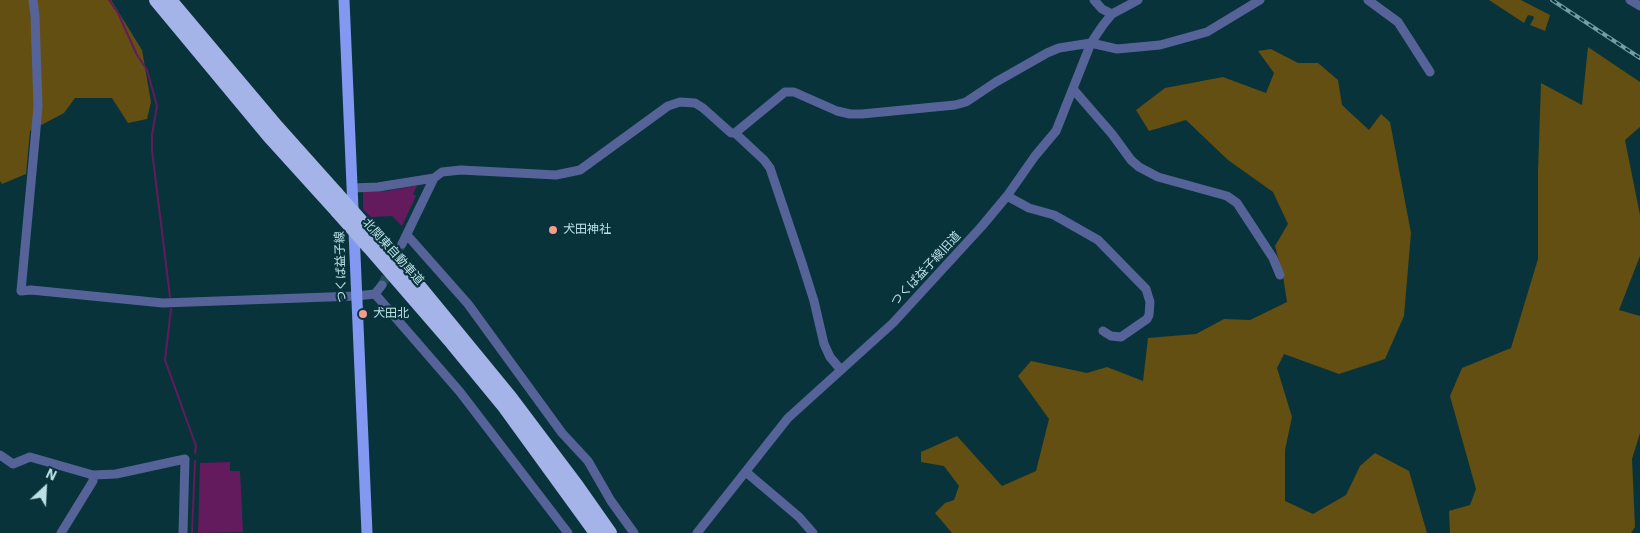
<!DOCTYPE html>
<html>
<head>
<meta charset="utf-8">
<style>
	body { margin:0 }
	#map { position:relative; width:1640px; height:533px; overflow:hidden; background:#09333b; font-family:"IBM Plex Sans",sans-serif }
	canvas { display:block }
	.north { position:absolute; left:20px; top:463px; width:50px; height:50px; -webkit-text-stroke:4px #09333b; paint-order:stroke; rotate:25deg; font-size:14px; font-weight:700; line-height:20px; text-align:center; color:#bde0e7 }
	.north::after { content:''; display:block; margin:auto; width:18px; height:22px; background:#bde0e7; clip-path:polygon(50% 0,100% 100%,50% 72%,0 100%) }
</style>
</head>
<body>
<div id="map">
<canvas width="1640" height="533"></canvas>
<div class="north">N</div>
</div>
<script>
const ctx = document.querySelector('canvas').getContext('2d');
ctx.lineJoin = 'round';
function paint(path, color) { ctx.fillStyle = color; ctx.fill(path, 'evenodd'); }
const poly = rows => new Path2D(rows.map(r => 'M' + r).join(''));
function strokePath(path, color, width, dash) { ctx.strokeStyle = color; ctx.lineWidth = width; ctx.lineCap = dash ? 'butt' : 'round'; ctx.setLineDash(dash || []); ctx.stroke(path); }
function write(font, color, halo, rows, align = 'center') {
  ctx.font = font + ' "IBM Plex Sans","Noto Sans JP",sans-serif'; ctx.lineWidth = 4.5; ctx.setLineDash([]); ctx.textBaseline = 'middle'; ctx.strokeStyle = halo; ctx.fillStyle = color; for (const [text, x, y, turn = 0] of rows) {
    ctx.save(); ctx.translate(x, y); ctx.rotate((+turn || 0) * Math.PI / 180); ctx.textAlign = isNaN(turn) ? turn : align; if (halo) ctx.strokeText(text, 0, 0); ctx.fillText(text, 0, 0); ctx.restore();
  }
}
paint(poly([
	[0,0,111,0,142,50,151,102,147,119,128,123,112,98,75,98,64,113,30,131,26,174,2,184,0,181],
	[1489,0,1521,0,1550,15,1545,31,1530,25,1534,18,1533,16,1528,15,1524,23],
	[1588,47,1640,82,1640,127,1625,140,1640,215,1640,256,1619,310,1640,316,1640,433,1632,459,1635,527,1631,533,1450,533,1449,511,1470,505,1476,489,1450,396,1462,368,1511,348,1538,259,1538,172,1541,83,1582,105],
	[1271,49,1298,63,1318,63,1338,80,1342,105,1369,130,1381,114,1390,122,1411,233,1404,316,1385,359,1339,374,1284,354,1277,368,1292,417,1285,450,1285,501,1313,514,1346,495,1360,466,1375,453,1409,471,1427,533,952,533,935,513,945,503,954,500,959,486,944,466,921,462,921,452,957,436,1002,486,1036,471,1049,419,1018,376,1031,361,1087,373,1107,367,1143,381,1148,338,1196,334,1224,319,1250,320,1287,302,1283,276,1275,246,1288,224,1273,192,1228,160,1186,120,1149,131,1136,110,1165,88,1223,77,1266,93,1274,73,1258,51]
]), '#624f11');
paint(poly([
	[414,186,417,186,413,194,416,196,402,226,392,216,371,217,363,209,363,192,387,191],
	[230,462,230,471,240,471,243,532,198,533,200,463]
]), '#641b5e');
strokePath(poly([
	[109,0,118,13,137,55,147,70,157,106,152,135,152,150,170,297],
	[171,309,165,360,196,446,195,453],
	[192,533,195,461]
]), '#641b5e', 2);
strokePath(poly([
	[382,285,402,244]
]), '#244d55', 9, [9, 4.5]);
strokePath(poly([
	[33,0,35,16,38,107,21,291,31,290,163,303,356,296,375,294,382,285],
	[1094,0,1102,9,1112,14],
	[1368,0,1398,22,1430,72],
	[1630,0,1640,6],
	[1073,89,1112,134,1131,160,1139,167,1158,177,1227,196,1237,203,1273,258,1280,275],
	[735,133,785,92,794,92,837,111,850,114,862,114,955,105,966,102,996,82,1047,53,1059,48,1091,43,1117,49,1160,45,1207,32,1260,0],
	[352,188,378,187,434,178],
	[1007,196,1029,208,1054,215,1098,240,1146,289,1150,302,1149,315,1147,319,1121,337,1111,336,1103,331],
	[407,235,468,304,562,433,588,461,611,501,634,533],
	[402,244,434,178,442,172,461,170,556,175,580,170,668,106,680,102,695,103,703,108,731,133,735,133,764,160,770,168,802,263,814,301,824,344,830,357,841,370],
	[375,294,460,392,568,533],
	[0,455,13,464,30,457,93,475,116,474,185,459,183,533],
	[746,472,799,517,813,533],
	[61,533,93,481,93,475],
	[697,533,788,418,893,323,982,226,1007,196,1035,156,1056,131,1091,43,1103,25,1112,14,1138,0]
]), '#556399', 9);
strokePath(poly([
	[344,0,367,533]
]), '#8399f1', 11);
strokePath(poly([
	[156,0,269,136,337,211],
	[170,0,277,127,336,193],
	[367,228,414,280,510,397,577,486,610,533],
	[368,246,452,343,503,405,596,533]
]), '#a4b3e8', 14);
const rail = poly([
	[1552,0,1640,58]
]);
strokePath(rail, '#779da4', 4);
strokePath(rail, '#09333b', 2, [5.5]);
strokePath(poly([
	[336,193,367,228],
	[337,211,368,246]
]), '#a4b3e8', 14);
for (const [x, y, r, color] of [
	[553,230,5,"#f49d8c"],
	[363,314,5,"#f49d8c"]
]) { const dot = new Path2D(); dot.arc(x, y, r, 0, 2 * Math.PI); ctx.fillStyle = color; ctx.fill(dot); strokePath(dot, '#09333b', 2); }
write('12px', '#bde0e7', '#09333b', [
	["犬田神社",563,230],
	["犬田北",373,314]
], 'left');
write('12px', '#bde0e7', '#09333b', [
	["北関東自動車道",393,252,48],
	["つくば益子線",341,267,-92],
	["つくば益子線旧道",926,269,-47]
]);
</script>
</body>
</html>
